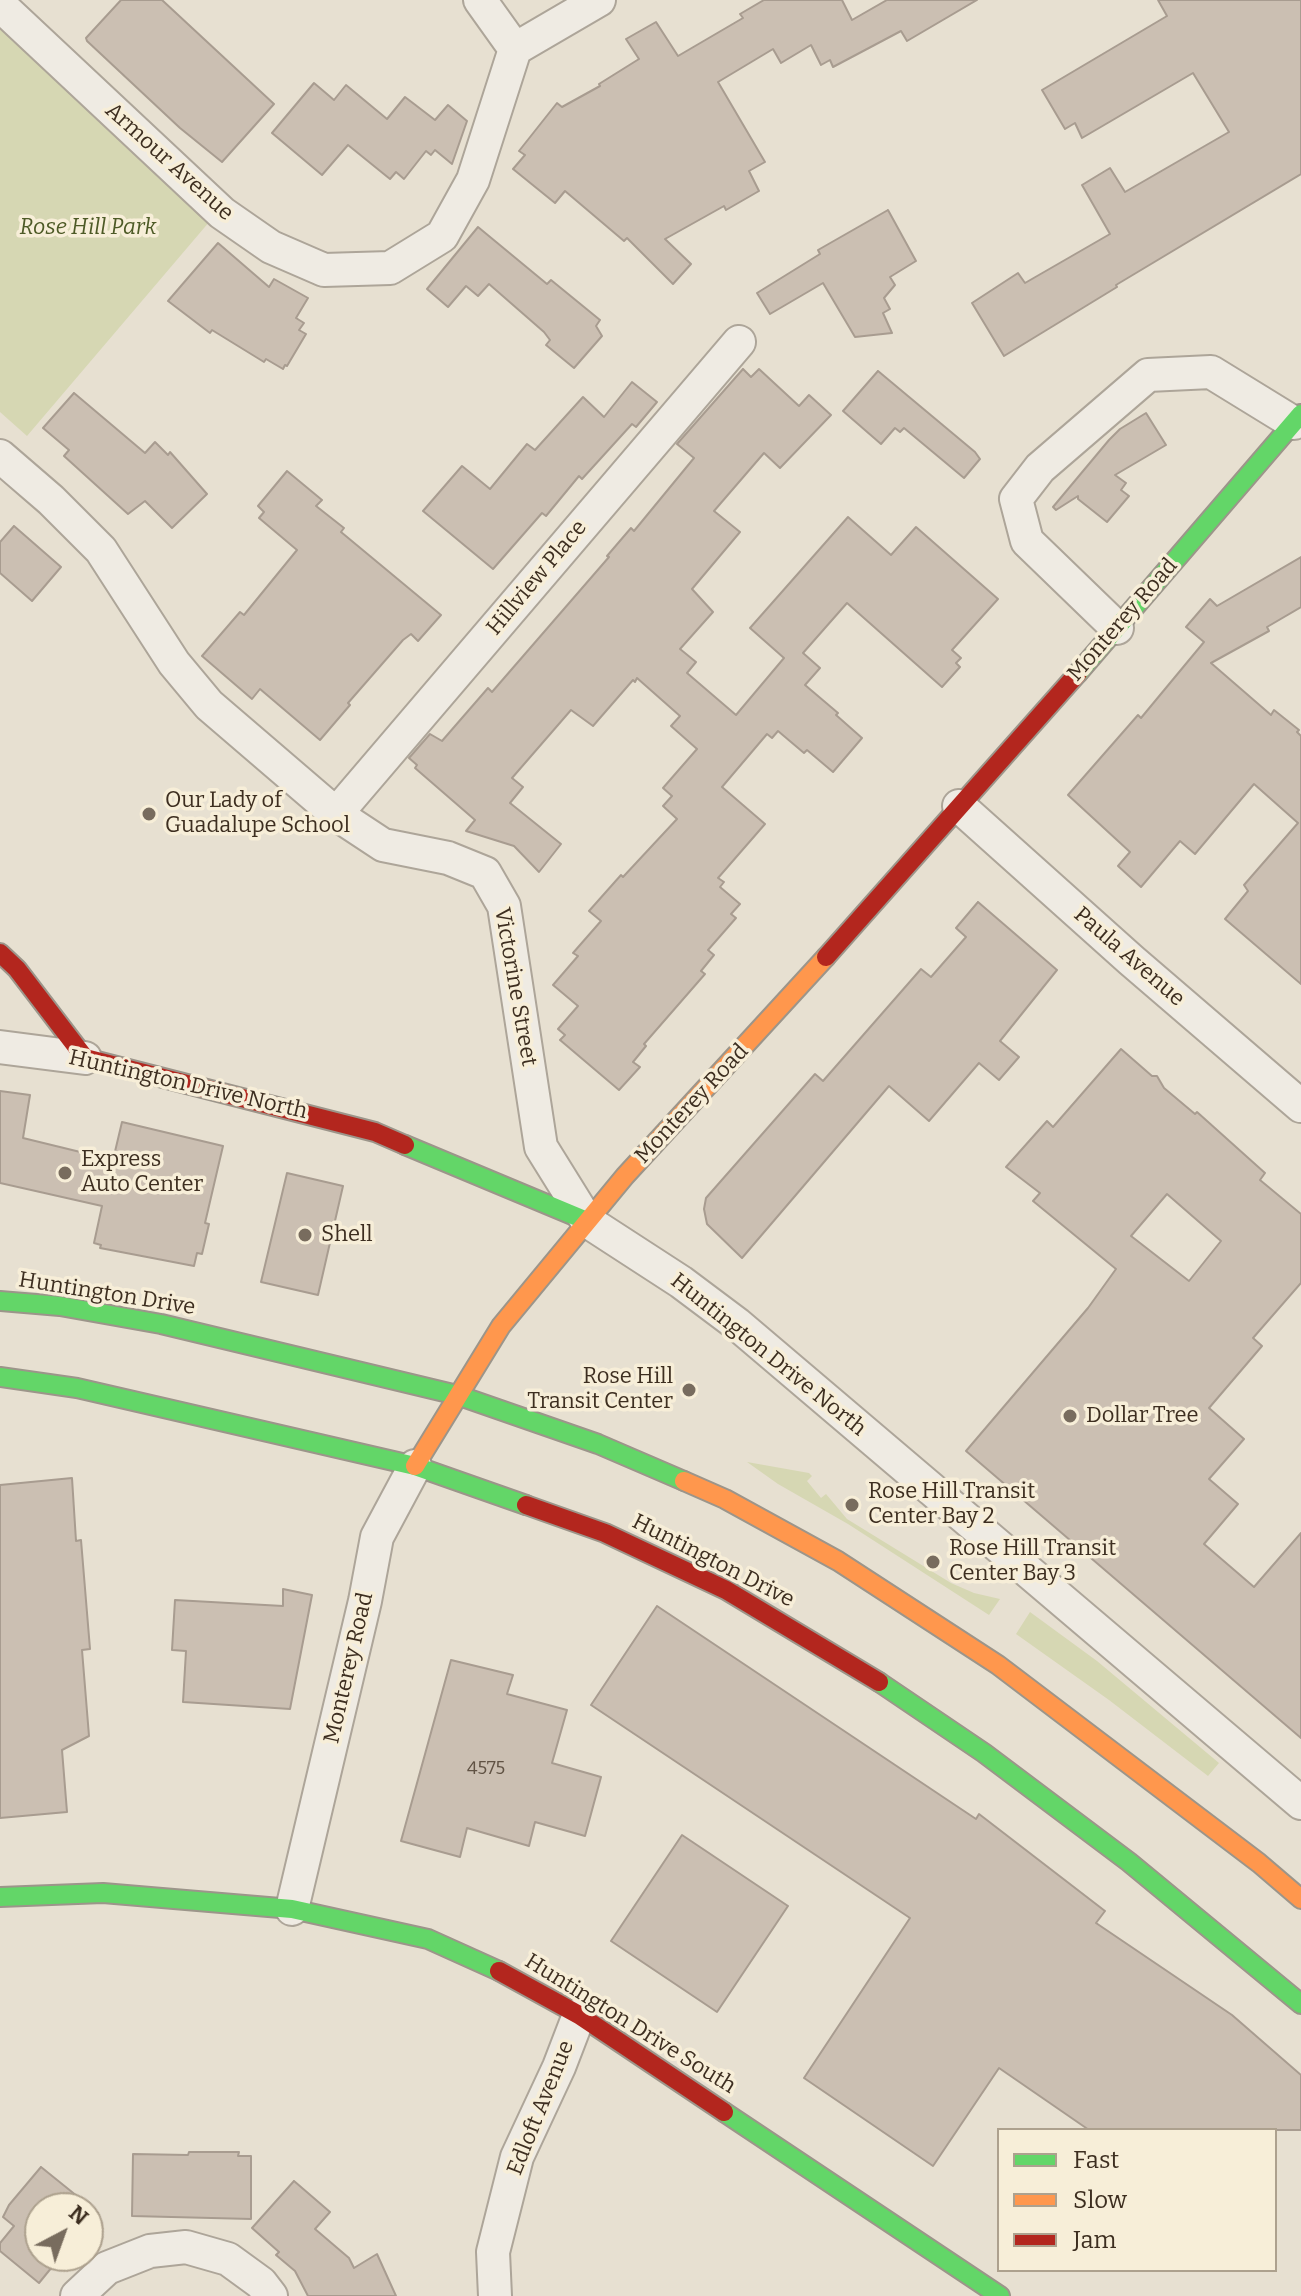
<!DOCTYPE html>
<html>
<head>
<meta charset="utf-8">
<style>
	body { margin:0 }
	#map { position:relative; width:1301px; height:2296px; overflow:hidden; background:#e7e0d1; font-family:Bitter,serif }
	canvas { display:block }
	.legend { position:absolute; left:997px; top:2128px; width:280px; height:144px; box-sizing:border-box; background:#f7eed8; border:2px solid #ada18e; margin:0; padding:10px 14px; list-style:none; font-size:24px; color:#3d2e20 }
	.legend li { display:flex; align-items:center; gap:16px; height:40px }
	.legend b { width:40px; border:2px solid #ada18e }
	.north { position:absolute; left:24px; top:2192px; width:80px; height:80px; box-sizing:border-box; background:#f7eed8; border:2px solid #ada18e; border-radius:50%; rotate:41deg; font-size:22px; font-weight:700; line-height:32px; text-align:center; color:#3d2e20 }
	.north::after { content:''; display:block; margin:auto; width:28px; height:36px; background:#786c5e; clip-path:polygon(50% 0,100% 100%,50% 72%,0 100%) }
</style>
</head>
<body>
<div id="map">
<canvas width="1301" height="2296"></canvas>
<ul class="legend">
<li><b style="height:10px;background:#63d668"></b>Fast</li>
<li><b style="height:10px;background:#ff974d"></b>Slow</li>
<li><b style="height:10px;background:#b3261e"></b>Jam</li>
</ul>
<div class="north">N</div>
</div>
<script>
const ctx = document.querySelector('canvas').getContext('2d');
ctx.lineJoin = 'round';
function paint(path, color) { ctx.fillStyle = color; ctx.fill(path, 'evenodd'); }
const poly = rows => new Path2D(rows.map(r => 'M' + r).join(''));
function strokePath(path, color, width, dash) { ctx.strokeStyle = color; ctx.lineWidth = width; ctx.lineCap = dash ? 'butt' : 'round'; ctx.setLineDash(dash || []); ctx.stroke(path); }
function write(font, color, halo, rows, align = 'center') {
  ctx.font = font + ' Bitter,serif'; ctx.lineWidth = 7; ctx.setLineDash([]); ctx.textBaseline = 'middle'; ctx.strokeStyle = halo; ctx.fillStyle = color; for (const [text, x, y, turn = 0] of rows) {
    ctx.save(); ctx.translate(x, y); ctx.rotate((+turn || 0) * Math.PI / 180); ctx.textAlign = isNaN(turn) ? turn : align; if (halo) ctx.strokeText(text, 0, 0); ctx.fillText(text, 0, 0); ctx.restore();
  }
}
paint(poly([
	[0,26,210,221,27,436,0,412],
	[747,1462,809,1473,812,1476,807,1481,821,1498,826,1494,847,1519,951,1583,974,1593,1000,1599,989,1615,848,1524,778,1484],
	[1030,1612,1097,1661,1219,1763,1208,1776,1109,1700,1016,1634]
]), '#d6d7b3');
const building = poly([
	[121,0,162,0,274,104,222,162,180,128,87,41,86,38,121,0],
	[764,0,842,0,852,20,887,0,977,0,907,41,901,31,833,67,830,60,821,65,811,45,781,63,773,49,718,82,765,162,749,171,759,191,726,210,724,206,665,239,691,264,673,284,627,238,624,241,565,191,555,203,513,169,525,155,519,151,557,103,562,107,600,86,599,84,639,59,626,39,656,22,678,56,743,18,740,14,764,0],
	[1158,0,1301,0,1301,174,1116,285,1117,287,1004,356,972,303,1018,273,1025,283,1110,234,1082,185,1110,168,1125,192,1229,132,1193,73,1082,138,1075,123,1065,129,1042,90,1167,16,1158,0],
	[314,83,334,100,346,85,387,119,405,97,435,120,448,105,467,121,452,164,435,150,431,155,426,151,404,179,396,172,390,179,348,145,322,175,272,133,314,83],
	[888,210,916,261,890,277,895,285,884,298,890,309,883,313,892,333,855,337,823,283,770,314,757,293,820,254,818,250,888,210],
	[478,227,547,284,551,280,600,320,596,326,602,336,574,368,546,345,550,340,544,332,489,284,478,296,466,286,448,307,427,289,478,227],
	[218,243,269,287,274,279,308,298,296,318,304,323,299,330,306,334,287,366,285,365,283,369,266,359,264,362,212,330,210,333,168,301,218,243],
	[743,369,751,377,759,369,799,406,809,395,831,415,780,468,764,453,714,511,740,532,692,589,713,612,680,649,696,662,687,673,736,715,784,658,750,628,848,517,891,555,916,527,998,599,952,650,961,658,956,663,960,667,942,687,847,603,803,653,820,668,805,685,838,713,836,715,862,738,833,772,807,750,804,753,778,731,772,738,767,734,722,787,765,824,718,878,724,882,720,887,740,904,731,914,736,918,708,950,714,955,701,971,705,974,644,1044,646,1046,633,1062,640,1067,619,1090,560,1040,565,1035,558,1029,578,1006,553,985,578,956,573,953,601,921,589,911,621,875,623,877,677,819,663,806,672,796,663,788,697,749,671,726,680,716,637,678,635,682,633,680,593,726,571,710,512,778,523,787,510,803,561,844,539,872,514,846,466,831,475,820,415,768,417,765,409,758,430,734,442,741,488,688,492,692,609,557,607,556,631,528,634,531,694,458,677,444,743,369],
	[878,371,975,452,980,459,964,478,904,428,900,432,895,428,881,444,843,411,878,371],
	[632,382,657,402,636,427,632,424,582,479,579,476,546,516,542,513,493,569,423,511,462,466,490,489,527,444,535,450,583,397,604,417,632,382],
	[74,393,145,453,155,442,168,455,170,452,207,494,172,528,145,501,128,514,64,456,69,450,43,428,74,393],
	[1146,413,1166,445,1115,475,1126,483,1121,490,1129,496,1107,522,1078,499,1078,496,1056,510,1053,507,1109,440,1120,429,1146,413],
	[287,471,322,500,316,506,344,528,341,532,441,615,418,641,411,634,403,640,348,703,350,705,320,740,260,689,252,699,202,656,240,612,244,615,297,550,259,518,264,512,258,506,287,471],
	[14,526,61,567,32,601,0,573,0,542,14,526],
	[1301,557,1301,607,1267,627,1269,631,1211,663,1271,715,1274,710,1299,730,1297,732,1301,736,1301,984,1225,919,1248,891,1244,885,1298,823,1254,784,1195,854,1180,841,1141,887,1118,866,1130,852,1068,795,1138,715,1141,718,1204,642,1186,627,1210,599,1217,606,1301,557],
	[978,902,1057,970,1000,1041,1019,1057,999,1080,979,1063,929,1121,889,1086,742,1258,707,1224,704,1209,706,1198,815,1074,823,1081,921,969,931,977,966,937,956,928,978,902],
	[1121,1049,1152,1076,1157,1076,1164,1088,1195,1114,1197,1112,1265,1173,1260,1180,1301,1214,1301,1283,1253,1338,1262,1346,1209,1408,1244,1439,1209,1479,1238,1504,1204,1544,1254,1587,1301,1533,1301,1738,966,1451,1088,1308,1116,1269,1033,1201,1040,1193,1006,1167,1047,1121,1053,1127,1121,1049],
	[1167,1194,1221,1241,1189,1281,1131,1236,1167,1194],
	[0,1091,30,1095,23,1138,113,1160,122,1122,223,1146,205,1223,209,1224,202,1254,197,1253,194,1266,100,1248,101,1245,94,1243,102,1206,0,1183,0,1091],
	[287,1173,343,1186,318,1295,261,1282,287,1173],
	[72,1478,76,1541,81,1540,90,1649,82,1650,89,1736,62,1750,67,1812,0,1818,0,1485,72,1478],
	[283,1589,312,1595,290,1709,183,1702,186,1651,172,1650,175,1600,283,1606,283,1589],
	[657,1606,976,1819,979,1814,1105,1911,1096,1923,1232,2015,1301,2075,1301,2130,1089,2130,999,2068,933,2166,804,2078,910,1918,591,1705,657,1606],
	[451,1660,513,1675,507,1694,567,1710,552,1763,601,1777,585,1836,535,1822,529,1846,467,1828,460,1857,401,1841,451,1660],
	[682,1835,788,1906,717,2012,611,1941,682,1835],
	[189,2152,239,2152,238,2156,251,2156,251,2219,132,2216,133,2154,188,2155,189,2152],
	[41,2167,98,2213,88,2224,88,2208,40,2208,40,2256,61,2256,39,2283,0,2251,0,2243,14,2226,3,2217,9,2205,41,2167],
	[294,2181,330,2212,315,2229,349,2258,354,2268,377,2254,396,2296,308,2296,295,2271,276,2255,279,2252,252,2228,294,2181]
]);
paint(building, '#cbbfb2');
strokePath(building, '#a89c90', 2);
const street = poly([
	[480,0,515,49],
	[0,5,222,213,271,247,324,270,390,268,442,236,473,180,515,49,599,0],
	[0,456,51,500,101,550,174,663,209,705,336,814,383,845,448,858,485,873,504,906,541,1147,587,1221,681,1282,737,1324,1301,1803],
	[1117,628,1027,541,1016,499,1040,468,1148,375,1211,372,1294,423],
	[959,806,1131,960,1301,1106],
	[336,814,739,342],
	[0,1047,85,1058],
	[292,1909,365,1601,377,1537,415,1466],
	[77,2296,107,2268,150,2251,186,2247,228,2259,261,2283,271,2296],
	[495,2296,493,2252,517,2157,559,2067,579,2015]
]);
const fast = poly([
	[1078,673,1301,414],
	[405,1145,587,1221],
	[0,1301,60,1306,161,1324,457,1395,598,1444,684,1481],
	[0,1377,77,1388,415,1466,526,1505],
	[879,1682,984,1753,1129,1862,1301,2004],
	[0,1897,103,1893,292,1909,428,1939,499,1971],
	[724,2112,1000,2296]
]);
const slow = poly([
	[415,1466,501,1326,625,1176,826,957],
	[684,1481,725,1499,838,1561,998,1665,1259,1863,1301,1899]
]);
const jam = poly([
	[0,953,17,969,85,1058,375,1132,405,1145],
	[826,957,1078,673],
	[526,1505,605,1533,726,1590,879,1682],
	[499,1971,579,2015,724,2112]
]);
strokePath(street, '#ada599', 36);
strokePath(fast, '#9c958a', 22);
strokePath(slow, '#9c958a', 22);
strokePath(jam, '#9c958a', 22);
strokePath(street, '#efebe3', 32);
strokePath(fast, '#63d668', 18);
strokePath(slow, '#ff974d', 18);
strokePath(jam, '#b3261e', 18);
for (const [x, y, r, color] of [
	[149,814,8,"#786c5e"],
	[65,1173,8,"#786c5e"],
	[305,1235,8,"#786c5e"],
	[689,1390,8,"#786c5e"],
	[1070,1416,8,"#786c5e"],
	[852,1505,8,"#786c5e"],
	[933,1562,8,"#786c5e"]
]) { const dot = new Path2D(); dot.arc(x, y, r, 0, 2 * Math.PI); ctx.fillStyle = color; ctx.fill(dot); strokePath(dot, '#f7eed8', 3); }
write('18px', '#605244', null, [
	["4575",486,1769]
]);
write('22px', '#3d2e20', '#f7eed8', [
	["Armour Avenue",169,162,42],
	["Hillview Place",537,578,-50],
	["Monterey Road",1123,620,-49],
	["Paula Avenue",1129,957,41],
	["Victorine Street",515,987,80],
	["Huntington Drive North",188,1085,13],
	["Monterey Road",692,1104,-47],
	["Huntington Drive",107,1294,9],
	["Huntington Drive North",768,1355,39],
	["Huntington Drive",713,1561,27],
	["Monterey Road",349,1668,-77],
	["Huntington Drive South",630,2024,32],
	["Edloft Avenue",541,2108,-68]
]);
write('italic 22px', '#4d5a26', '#f7eed8', [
	["Rose Hill Park",88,228]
]);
write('22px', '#3d2e20', '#f7eed8', [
	["Our Lady of",165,801],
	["Guadalupe School",165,826],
	["Express",81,1160],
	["Auto Center",81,1185],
	["Shell",321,1235],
	["Rose Hill",673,1377,"right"],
	["Transit Center",673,1402,"right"],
	["Dollar Tree",1086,1416],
	["Rose Hill Transit",868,1492],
	["Center Bay 2",868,1517],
	["Rose Hill Transit",949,1549],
	["Center Bay 3",949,1574]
], 'left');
</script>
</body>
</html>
